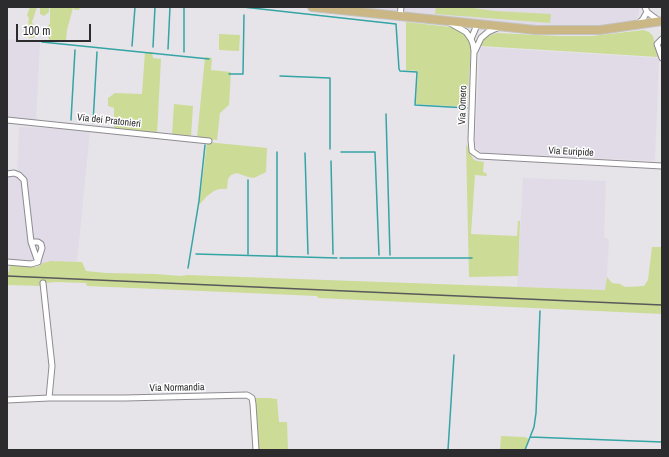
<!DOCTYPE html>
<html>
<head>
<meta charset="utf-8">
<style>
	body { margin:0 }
	#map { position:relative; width:669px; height:457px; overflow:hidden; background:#e6e4e9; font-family:"Archivo Narrow",sans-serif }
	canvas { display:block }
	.frame { position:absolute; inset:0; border:8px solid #2c2b2d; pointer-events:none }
	.scale { position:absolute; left:16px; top:24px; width:75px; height:18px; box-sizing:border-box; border:2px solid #2c2b2d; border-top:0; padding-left:5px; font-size:12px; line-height:14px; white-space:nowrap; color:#2c2b2d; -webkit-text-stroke:3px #fff; paint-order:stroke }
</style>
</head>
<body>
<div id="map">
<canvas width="669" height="457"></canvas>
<div class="frame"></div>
<div class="scale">100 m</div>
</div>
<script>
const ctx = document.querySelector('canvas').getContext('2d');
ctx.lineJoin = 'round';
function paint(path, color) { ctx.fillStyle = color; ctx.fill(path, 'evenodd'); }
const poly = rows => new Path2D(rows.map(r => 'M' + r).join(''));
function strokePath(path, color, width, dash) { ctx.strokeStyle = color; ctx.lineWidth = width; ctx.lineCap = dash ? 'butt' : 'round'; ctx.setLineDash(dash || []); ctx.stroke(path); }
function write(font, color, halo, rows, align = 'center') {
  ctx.font = font + ' "Archivo Narrow",sans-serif'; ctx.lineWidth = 3; ctx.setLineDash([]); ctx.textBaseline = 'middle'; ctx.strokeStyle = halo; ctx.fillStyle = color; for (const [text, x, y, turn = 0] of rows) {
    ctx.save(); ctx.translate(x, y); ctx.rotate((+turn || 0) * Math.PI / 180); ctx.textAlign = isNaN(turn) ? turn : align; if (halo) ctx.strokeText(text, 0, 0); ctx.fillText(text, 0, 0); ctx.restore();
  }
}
paint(poly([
	[342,7,639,7,639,13,634,24,602,27,536,27],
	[7,39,40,42,36,121,7,117],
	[480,47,659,58,655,161,483,153,479,151,475,144],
	[19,127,90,130,77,262,51,261,35,267,10,265,9,272,7,272,7,176,17,176],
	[523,178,606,181,604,237,609,239,606,290,517,287]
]), '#e1dbe8');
paint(poly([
	[30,7,37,7,32,22,36,30,35,36,33,38,29,38,27,32,29,18,27,15],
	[40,7,49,7,49,12,44,16,40,14],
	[50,7,80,7,79,10,75,10,73,8,67,30,66,41,62,42,57,40,50,41,45,31,50,23],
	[436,7,466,7,495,11,551,14,550,23,435,14],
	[406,22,450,27,461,31,465,35,469,41,471,48,467,107,416,104,418,71,406,70],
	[644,30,649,32,653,36,658,57,480,46,482,41,487,36,497,33,560,36,592,36],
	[219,34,240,35,239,51,219,50],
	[145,52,152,52,153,58,161,59,157,134,114,129,114,108,108,106,108,98,115,93,142,94],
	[205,57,212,58,211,70,231,72,229,105,220,113,217,140,197,138],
	[174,104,193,106,191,137,172,135],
	[207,142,267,148,266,172,254,178,248,177,237,173,231,175,228,179,227,189,219,189,214,191,207,196,199,205],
	[466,144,473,159,477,161,484,162,483,172,486,173,487,176,475,175,471,234,517,236,518,221,520,221,518,276,469,277],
	[652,247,662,247,662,314,318,298,317,296,87,286,86,283,56,282,43,283,43,286,7,285,7,272,9,272,10,265,35,267,39,266,43,263,51,261,82,262,86,271,106,273,155,274,181,276,187,275,605,290,607,277,612,283,620,284,625,287,644,286,648,280],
	[252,398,269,398,277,399,279,422,287,422,288,450,256,450],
	[501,436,525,437,529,439,525,450,500,450]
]), '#ccdb96');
strokePath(poly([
	[243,7,396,24,399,69,400,71,417,72,415,105,467,108],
	[42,42,209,59],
	[132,46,135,7],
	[153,47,155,7],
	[168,49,170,7],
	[184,52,184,7],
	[229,74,243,74,244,15],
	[280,76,330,78,330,149],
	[386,114,390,255],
	[71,120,75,50],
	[93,123,97,52],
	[277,152,277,256],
	[341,152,375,152,379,255],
	[305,153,308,254],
	[331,161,333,254],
	[196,254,337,258],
	[248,254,248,180],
	[340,258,472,258],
	[188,268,199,201,205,145],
	[530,437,662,442],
	[448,450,454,355],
	[525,450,534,427,536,413,540,311]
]), '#34a4a4', 1.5);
const street = poly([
	[645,7,647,12,659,21],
	[400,16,401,7],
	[450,23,466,32,471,39,473,44,474,51,471,140,472,151,479,156,662,166],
	[638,24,643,19,647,12],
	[471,39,477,25],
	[662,39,657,44,662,58],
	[475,51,481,38,488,32,497,28],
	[7,120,209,141],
	[7,174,14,173,19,175,24,180,31,242,38,262,31,264,7,262],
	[31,242,38,242,41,244,42,248,38,261],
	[43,283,52,366,49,398],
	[7,400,49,398,125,398,247,395,252,398,253,404,256,450]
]);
const primary = poly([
	[312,7,536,30,600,30,662,21]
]);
strokePath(street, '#8e8c91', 7);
strokePath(primary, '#c4c4c4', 10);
strokePath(street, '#fff', 5);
strokePath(primary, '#cab785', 8);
strokePath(poly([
	[7,276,662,305]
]), '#59585a', 1.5);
write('10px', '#2c2b2d', '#fff', [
	["Via Omero",463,105,-88],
	["Via dei Pratonieri",109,121,6],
	["Via Euripide",571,152,3],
	["Via Normandia",177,388,-1]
]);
</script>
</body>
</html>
